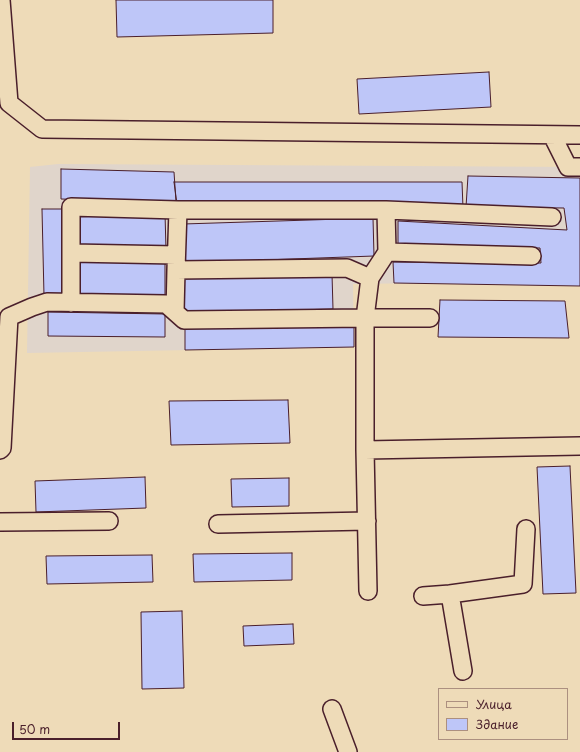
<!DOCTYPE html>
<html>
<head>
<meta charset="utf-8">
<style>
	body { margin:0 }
	#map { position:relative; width:580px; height:752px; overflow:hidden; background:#eedbb8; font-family:"Playpen Sans",sans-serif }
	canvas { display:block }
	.legend { position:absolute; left:438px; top:688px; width:130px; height:52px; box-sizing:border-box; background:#eedbb8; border:1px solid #ac9080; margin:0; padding:5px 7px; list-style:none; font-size:12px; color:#4a1f2b }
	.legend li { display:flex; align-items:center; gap:8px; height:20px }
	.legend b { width:20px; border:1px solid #ac9080 }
	.scale { position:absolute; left:12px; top:722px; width:108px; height:18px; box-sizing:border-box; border:2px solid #4a1f2b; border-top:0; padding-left:5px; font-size:12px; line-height:14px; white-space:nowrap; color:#4a1f2b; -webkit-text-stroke:3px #eedbb8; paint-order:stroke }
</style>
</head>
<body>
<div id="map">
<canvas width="580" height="752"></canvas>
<ul class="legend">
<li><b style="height:5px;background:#eedbb8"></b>Улица</li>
<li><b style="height:11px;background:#bec6f8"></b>Здание</li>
</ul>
<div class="scale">50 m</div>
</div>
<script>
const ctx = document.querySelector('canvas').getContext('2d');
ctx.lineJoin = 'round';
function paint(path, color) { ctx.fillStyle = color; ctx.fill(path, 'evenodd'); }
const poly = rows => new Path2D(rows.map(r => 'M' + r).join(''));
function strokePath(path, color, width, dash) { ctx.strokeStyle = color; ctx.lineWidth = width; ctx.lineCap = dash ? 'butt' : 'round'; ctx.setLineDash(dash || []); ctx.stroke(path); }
paint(poly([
	[58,164,580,167,580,283,501,282,353,284,354,347,27,353,30,167]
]), '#e0d5cb');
const building = poly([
	[116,0,273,0,273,33,117,37,116,0],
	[489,72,491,107,359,114,357,79,489,72],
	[61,169,174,172,176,202,61,199,61,169],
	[468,176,580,178,580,286,394,283,393,262,541,263,540,248,398,246,398,221,567,230,564,208,466,207,468,176],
	[174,182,462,182,463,208,177,204,174,182],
	[42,209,63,209,62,296,44,296,42,209],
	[77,213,165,213,166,250,76,249,77,213],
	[373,218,374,256,181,263,183,224,373,218],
	[78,262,165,263,165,298,78,297,78,262],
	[332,274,333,309,182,313,181,277,332,274],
	[440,300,565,301,569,338,438,337,440,300],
	[48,312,165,314,165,337,48,336,48,312],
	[354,323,354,347,185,350,185,326,354,323],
	[288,400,290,443,171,445,169,401,288,400],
	[570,466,576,593,543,594,537,467,570,466],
	[145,477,146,508,36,512,35,481,145,477],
	[289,478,289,506,232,507,231,479,289,478],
	[292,553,292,580,194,582,193,554,292,553],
	[152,555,153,582,47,584,46,556,152,555],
	[182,611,184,688,142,689,141,612,182,611],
	[293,624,294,644,244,646,243,626,293,624]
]);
paint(building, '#bec6f8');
strokePath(building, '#4a1f2b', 1);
const minor = poly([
	[1,0,9,103,42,129,580,135],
	[552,135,568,167,580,167],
	[178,210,386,210],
	[387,252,386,210,552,217],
	[72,253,176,255],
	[370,278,387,252,532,256],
	[71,303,71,207,178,210,176,270],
	[175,312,176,270,347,268,370,278,365,318,430,318],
	[0,450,2,448,9,317,32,307,47,302,166,304,184,320,365,318,365,450,368,591],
	[365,450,580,446],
	[0,522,109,521],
	[218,524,367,521],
	[423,596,450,594],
	[463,671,450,594,523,584,526,529],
	[332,709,348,752]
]);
strokePath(minor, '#4a1f2b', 20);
strokePath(minor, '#eedbb8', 17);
</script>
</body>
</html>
